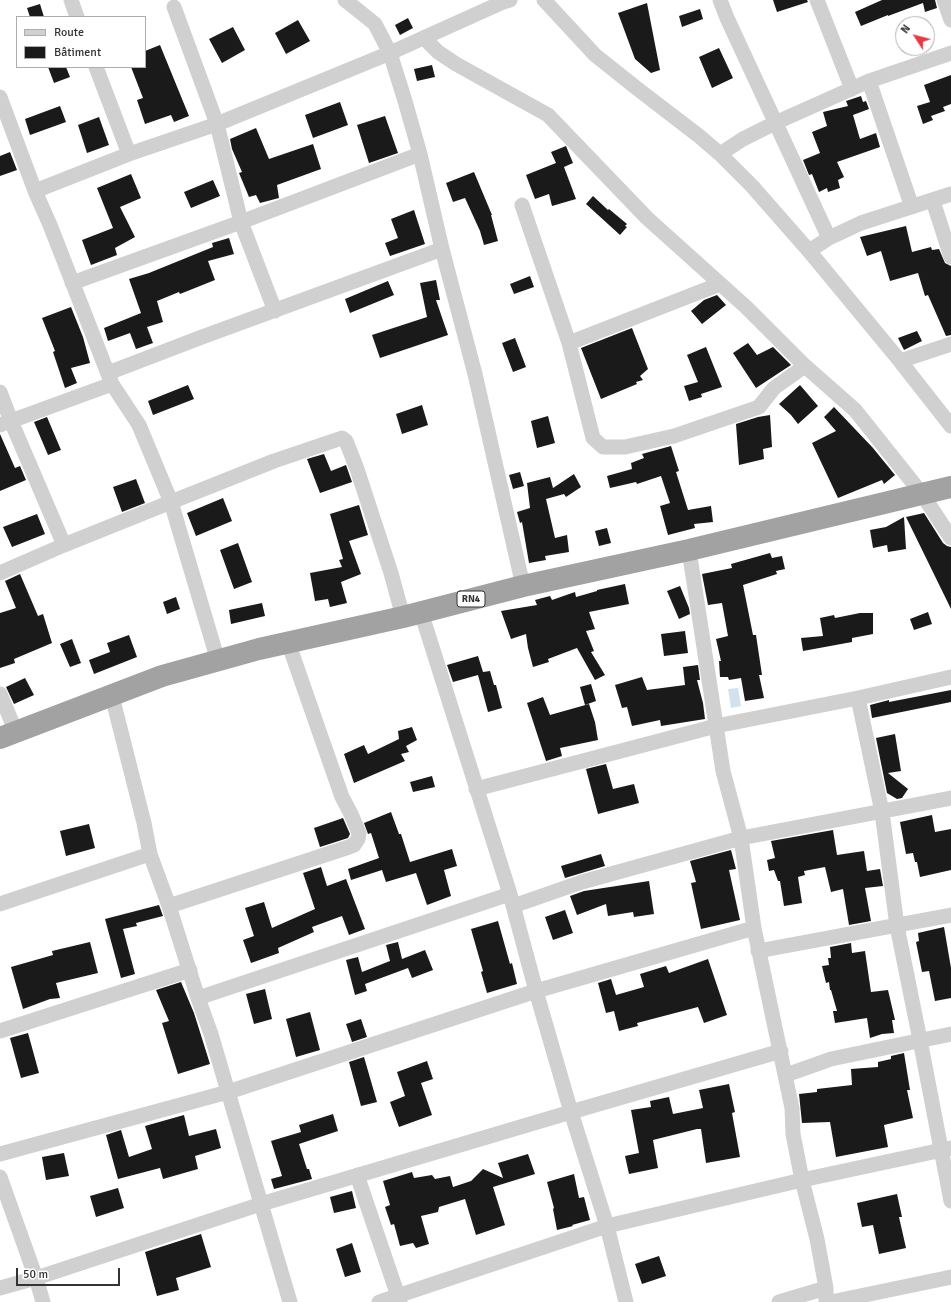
<!DOCTYPE html>
<html>
<head>
<meta charset="utf-8">
<style>
	body { margin:0 }
	#map { position:relative; width:951px; height:1302px; overflow:hidden; background:#fff; font-family:Signika,sans-serif }
	canvas { display:block }
	.legend { position:absolute; left:16px; top:16px; width:130px; height:52px; box-sizing:border-box; background:#fff; border:1px solid #adadad; margin:0; padding:5px 7px; list-style:none; font-size:12px; color:#333 }
	.legend li { display:flex; align-items:center; gap:8px; height:20px }
	.legend b { width:20px; border:1px solid #adadad }
	.north { position:absolute; left:895px; top:16px; width:40px; height:40px; box-sizing:border-box; background:#fff; border:1px solid #adadad; border-radius:50%; rotate:306deg; font-size:11px; font-weight:700; line-height:16px; text-align:center; color:#333 }
	.north::after { content:''; display:block; margin:auto; width:14px; height:18px; background:#e63946; clip-path:polygon(50% 0,100% 100%,50% 72%,0 100%) }
	.scale { position:absolute; left:16px; top:1268px; width:104px; height:18px; box-sizing:border-box; border:2px solid #333; border-top:0; padding-left:5px; font-size:12px; line-height:14px; white-space:nowrap; color:#333; -webkit-text-stroke:3px #fff; paint-order:stroke }
</style>
</head>
<body>
<div id="map">
<canvas width="951" height="1302"></canvas>
<ul class="legend">
<li><b style="height:5px;background:#d0d0d0"></b>Route</li>
<li><b style="height:11px;background:#1a1a1a"></b>Bâtiment</li>
</ul>
<div class="north">N</div>
<div class="scale">50 m</div>
</div>
<script>
const ctx = document.querySelector('canvas').getContext('2d');
ctx.lineJoin = 'round';
function paint(path, color) { ctx.fillStyle = color; ctx.fill(path, 'evenodd'); }
const poly = rows => new Path2D(rows.map(r => 'M' + r).join(''));
function strokePath(path, color, width, dash) { ctx.strokeStyle = color; ctx.lineWidth = width; ctx.lineCap = dash ? 'butt' : 'round'; ctx.setLineDash(dash || []); ctx.stroke(path); }
function write(font, color, halo, rows, align = 'center') {
  ctx.font = font + ' Signika,sans-serif'; ctx.lineWidth = 4; ctx.setLineDash([]); ctx.textBaseline = 'middle'; ctx.strokeStyle = halo; ctx.fillStyle = color; for (const [text, x, y, turn = 0] of rows) {
    ctx.save(); ctx.translate(x, y); ctx.rotate((+turn || 0) * Math.PI / 180); ctx.textAlign = isNaN(turn) ? turn : align; if (halo) ctx.strokeText(text, 0, 0); ctx.fillText(text, 0, 0); ctx.restore();
  }
}
paint(poly([
	[738,688,741,706,731,708,728,689]
]), '#cfe2ee');
paint(poly([
	[773,0,807,0,808,2,777,12],
	[882,0,935,0,937,8,925,12,923,3,888,16,888,15,861,26,855,12],
	[647,3,660,70,651,73,635,59,618,13],
	[40,4,44,17,30,17,27,8],
	[700,9,703,19,682,27,679,16],
	[408,18,413,28,400,35,395,25],
	[298,20,310,41,286,54,275,33],
	[233,27,245,50,222,63,209,39],
	[160,45,189,116,174,122,171,115,145,124,137,100,143,98,131,67,145,67,145,51],
	[719,48,733,78,712,88,699,57],
	[432,65,435,77,417,81,414,69],
	[48,67,66,67,70,77,54,83],
	[951,75,951,104,943,107,945,111,931,116,933,120,923,124,917,106,930,102,924,85],
	[861,96,863,102,866,101,869,109,853,115,860,139,876,133,880,147,837,162,844,177,838,180,840,188,828,192,827,188,819,192,812,174,809,175,803,160,820,153,812,132,827,126,823,112,848,106,846,101],
	[340,102,348,125,313,138,305,115],
	[60,106,66,122,30,135,25,119],
	[385,116,398,153,369,163,357,125],
	[99,117,109,145,87,153,78,125],
	[256,128,269,159,313,144,321,169,277,185,279,198,260,203,256,195,249,197,239,173,242,172,232,149,230,139],
	[566,146,573,163,564,167,576,199,552,206,549,194,535,199,526,175,556,163,551,152],
	[10,152,17,170,0,176,0,156],
	[474,172,492,215,491,215,498,241,484,245,480,231,465,198,453,202,446,183],
	[131,174,141,198,120,207,135,237,115,248,117,255,91,265,82,240,113,228,97,188],
	[213,180,220,196,191,208,184,192],
	[593,196,608,210,609,209,627,224,625,226,627,227,620,235,586,204],
	[414,210,425,244,390,256,385,243,398,238,391,219],
	[906,226,912,252,931,247,932,250,939,249,945,263,951,266,951,335,946,336,928,295,925,296,918,273,890,281,881,251,867,256,860,237],
	[229,238,234,254,208,261,215,280,180,294,179,292,157,301,163,322,147,327,153,343,136,349,130,333,108,341,104,328,141,313,129,279,149,273,213,247,212,243],
	[530,276,534,287,514,294,510,284],
	[436,280,440,300,436,300,448,335,380,358,372,335,427,317,420,283],
	[388,281,394,295,350,313,345,299],
	[717,295,726,305,702,324,691,311,704,300],
	[71,307,83,337,90,363,71,368,77,383,65,388,53,352,55,351,42,318],
	[632,328,648,369,640,376,643,380,636,382,637,384,601,399,581,348],
	[917,331,922,341,904,350,898,338],
	[515,338,526,367,513,372,502,343],
	[748,343,757,355,773,347,791,365,756,388,733,353],
	[706,347,722,387,701,394,702,397,689,401,684,386,698,382,687,355],
	[188,385,194,399,153,415,148,401],
	[800,385,818,406,798,424,791,415,779,404],
	[422,405,428,425,402,434,396,414],
	[834,407,873,448,895,475,884,484,882,480,838,498,812,443,836,431,824,417],
	[770,415,772,447,763,449,764,459,739,465,736,424,758,417],
	[548,416,555,443,537,448,531,421],
	[47,417,61,450,48,455,34,422],
	[0,434,15,468,20,466,26,480,0,491],
	[671,446,679,471,676,472,688,510,711,506,713,522,694,524,695,528,668,535,660,506,670,503,661,476,637,484,636,482,610,488,607,476,632,469,631,463,644,458,642,454],
	[324,454,331,471,346,465,352,482,320,493,307,459],
	[520,472,524,486,513,489,509,475],
	[574,474,581,487,566,497,564,494,546,499,555,538,567,535,569,552,545,556,546,560,529,563,522,522,520,523,517,512,530,508,527,483,550,477,553,488],
	[136,479,145,503,122,512,113,487],
	[223,498,232,521,196,536,187,513],
	[359,505,368,535,349,541,361,574,341,582,347,603,330,607,328,599,315,601,310,573,342,567,339,560,343,559,330,514],
	[924,513,943,543,947,546,951,547,951,609,906,517],
	[37,514,45,534,12,547,3,527],
	[904,517,906,549,888,552,887,545,873,548,870,530,886,527],
	[607,528,611,543,599,546,595,531],
	[238,543,252,582,234,589,220,550],
	[770,553,772,558,782,556,785,569,776,571,777,574,743,585,753,635,756,635,762,675,759,675,764,698,745,701,741,678,729,680,728,677,720,677,719,661,721,661,716,639,728,636,722,603,708,605,702,574,732,568,731,564],
	[20,574,38,616,43,614,52,643,14,659,15,663,0,668,0,613,16,608,5,581],
	[625,584,629,604,589,612,595,629,586,631,594,651,591,652,605,675,595,680,577,648,548,659,549,662,533,667,528,648,526,634,511,639,501,611,537,605,535,600,550,596,552,600,575,592,576,597,597,591,597,590],
	[680,586,689,608,690,614,679,619,667,591],
	[176,597,180,609,167,614,163,602],
	[262,603,265,616,231,624,229,610],
	[928,612,932,624,914,630,910,619],
	[860,613,873,613,873,634,852,638,852,642,803,651,801,638,823,636,820,618,834,615,835,618],
	[685,631,688,653,664,656,661,634],
	[129,635,137,657,94,674,89,660,110,652,107,643],
	[72,639,81,663,70,667,60,644],
	[478,656,483,672,490,671,494,685,496,685,502,708,488,712,478,675,453,682,447,665],
	[698,665,700,680,697,680,703,703,705,719,661,726,660,720,632,726,627,707,622,708,615,685,642,677,647,690,685,685,683,667],
	[25,678,34,695,14,704,6,687],
	[591,684,596,701,585,705,580,687],
	[951,690,951,702,872,718,870,705,889,700,889,702],
	[543,697,550,715,589,704,595,722,598,740,560,748,562,756,546,761,527,703],
	[412,727,417,740,406,746,409,752,401,754,405,761,354,783,344,754,364,745,368,754,399,739,398,731],
	[895,734,901,771,888,773,908,789,902,798,897,799,887,793,876,738],
	[606,764,613,789,634,784,639,803,598,814,586,769],
	[432,776,435,787,413,792,410,782],
	[391,812,399,834,401,834,410,862,452,849,457,866,444,870,451,896,427,905,416,873,386,882,382,870,351,880,348,869,379,858,371,833,368,834,364,823],
	[932,815,935,832,951,829,951,870,920,877,917,862,915,862,913,853,906,854,900,822],
	[343,818,350,834,348,838,320,847,314,828],
	[89,824,95,848,66,856,60,831],
	[833,830,837,855,864,851,867,871,880,869,883,886,865,888,871,921,849,925,843,889,831,892,825,867,804,871,805,875,798,877,802,903,784,906,780,881,778,881,774,870,769,871,767,860,775,858,771,841],
	[731,850,736,869,729,870,740,920,701,929,691,883,696,882,690,861],
	[601,854,605,866,565,878,561,866],
	[321,867,327,886,346,879,365,929,349,935,342,916,312,927,314,932,278,948,279,953,251,963,243,940,254,936,245,908,264,902,272,928,315,909,303,873],
	[649,881,654,914,634,917,633,912,608,916,606,904,577,915,570,896,584,891],
	[159,905,163,916,136,923,137,926,123,929,135,974,121,978,105,919],
	[565,910,573,933,553,940,545,917],
	[498,921,510,964,512,963,517,984,487,993,481,972,483,971,471,929],
	[944,927,951,968,951,998,935,1001,929,971,922,972,916,942,919,941,918,933],
	[90,942,98,973,56,983,60,998,50,999,23,1009,11,967,53,955,52,951],
	[398,942,402,959,425,950,433,970,412,978,408,968,365,984,367,991,355,995,346,960,358,957,362,972,390,961,386,945],
	[851,943,852,953,865,951,871,992,888,990,895,1020,892,1020,894,1033,882,1034,870,1038,867,1018,835,1023,833,1011,837,1011,831,990,830,990,829,982,826,983,822,966,829,965,828,958,831,958,830,947],
	[708,959,727,1015,704,1023,698,1007,637,1023,638,1026,619,1031,614,1011,606,1013,598,983,611,979,616,995,644,987,640,974,666,966,669,973],
	[181,982,194,1013,210,1064,178,1074,162,1023,169,1021,156,990],
	[265,989,272,1019,254,1024,246,994],
	[310,1012,320,1050,296,1057,286,1019],
	[361,1019,367,1037,352,1042,346,1024],
	[28,1033,39,1073,21,1078,10,1038],
	[904,1053,910,1090,907,1090,913,1118,884,1125,888,1147,836,1157,830,1122,802,1123,799,1094,817,1092,817,1089,852,1085,851,1069,878,1067,878,1062,891,1059,891,1056],
	[364,1057,377,1102,361,1106,349,1062],
	[427,1061,433,1079,421,1083,432,1115,399,1127,390,1102,405,1096,397,1072],
	[729,1084,735,1112,732,1113,740,1157,706,1163,701,1129,697,1129,653,1140,658,1168,629,1174,625,1156,639,1153,631,1110,651,1107,650,1101,669,1097,673,1114,703,1108,699,1090],
	[333,1114,338,1131,299,1144,307,1169,309,1169,312,1179,274,1189,271,1179,282,1176,271,1141,301,1132,299,1125],
	[184,1115,189,1136,216,1129,221,1148,195,1156,198,1169,163,1179,160,1168,118,1179,106,1135,121,1130,129,1157,152,1149,145,1126],
	[64,1153,69,1176,46,1180,42,1157],
	[528,1154,535,1174,493,1187,505,1225,476,1235,465,1199,439,1207,438,1212,421,1216,429,1244,416,1248,413,1243,400,1246,394,1224,391,1225,385,1207,390,1205,383,1181,412,1172,414,1178,432,1175,435,1179,450,1176,453,1187,471,1181,483,1169,503,1178,498,1163],
	[574,1174,579,1198,584,1197,590,1220,572,1225,573,1226,557,1230,553,1209,554,1208,547,1182],
	[118,1188,124,1208,96,1217,90,1196],
	[352,1191,356,1208,334,1213,330,1197],
	[897,1194,902,1217,899,1217,906,1248,879,1254,873,1225,862,1227,857,1203],
	[201,1234,211,1267,176,1278,179,1290,157,1296,145,1252],
	[352,1243,361,1272,345,1277,336,1249],
	[659,1256,666,1276,642,1284,635,1264]
]), '#1a1a1a');
strokePath(poly([
	[71,0,77,17],
	[345,0,375,24,390,53,405,101,420,154,442,249,475,374,523,586],
	[544,0,595,55,639,90,699,136,720,154,752,186,809,251,900,361,951,426],
	[720,0,727,18,829,238],
	[817,0,852,89],
	[944,0,951,20],
	[174,7,217,124,241,222,275,311],
	[424,38,438,52,456,64,548,115,647,218,746,307,805,366,855,410,922,494,951,538],
	[96,67,129,154],
	[869,81,912,207],
	[0,97,35,191,50,225,112,384,139,425,171,502,218,661],
	[720,154,743,139,775,123,869,81,951,53],
	[35,191,129,154,217,124,390,53,501,3,510,0],
	[933,201,951,257],
	[522,205,569,343,593,438,603,447,625,447,674,436,759,407,774,388,805,366],
	[809,251,829,238,861,223,951,194],
	[72,283,241,222,420,154],
	[569,343,720,284],
	[900,361,951,344],
	[108,373,202,337,442,249],
	[0,392,11,421,64,545],
	[0,425,112,384],
	[689,550,723,771,741,838,754,928,792,1108,793,1134,802,1180,817,1239,826,1288,826,1302],
	[0,573,64,545,171,502,274,461,342,438,346,441,357,469,391,573,403,617],
	[421,612,510,894,536,991,571,1112,607,1226,626,1302],
	[0,694,16,732],
	[112,696,144,823,150,854,169,906,198,998,211,1034,290,1302],
	[858,698,882,812,897,926,920,1040,951,1201],
	[476,789,716,726,858,698,951,677],
	[0,904,150,854],
	[169,906,349,847,354,845,358,839,359,833,351,814,342,797,288,642],
	[513,906,582,882,741,838,951,798],
	[758,951,951,915],
	[198,998,510,894],
	[0,1031,190,970],
	[786,1075,831,1059,951,1034],
	[0,1154,228,1092,536,991,754,928],
	[357,1175,400,1302],
	[0,1177,36,1278,43,1302],
	[0,1288,36,1278,261,1204,571,1112,781,1051],
	[379,1302,607,1226,802,1180,951,1148],
	[779,1302,826,1288],
	[831,1302,951,1277]
]), '#d0d0d0', 15);
strokePath(poly([
	[0,738,162,676,259,649,403,617,523,586,689,550,951,487]
]), '#a2a2a2', 22);
for (const [x, y, w] of [
	[471,599,28]
]) { const box = new Path2D(); box.roundRect(x - w / 2, y - 8, w, 16, 3); ctx.fillStyle = '#fff'; ctx.fill(box); strokePath(box, '#333', 1); }
write('bold 10px', '#333', null, [
	["RN4",471,599]
]);
</script>
</body>
</html>
